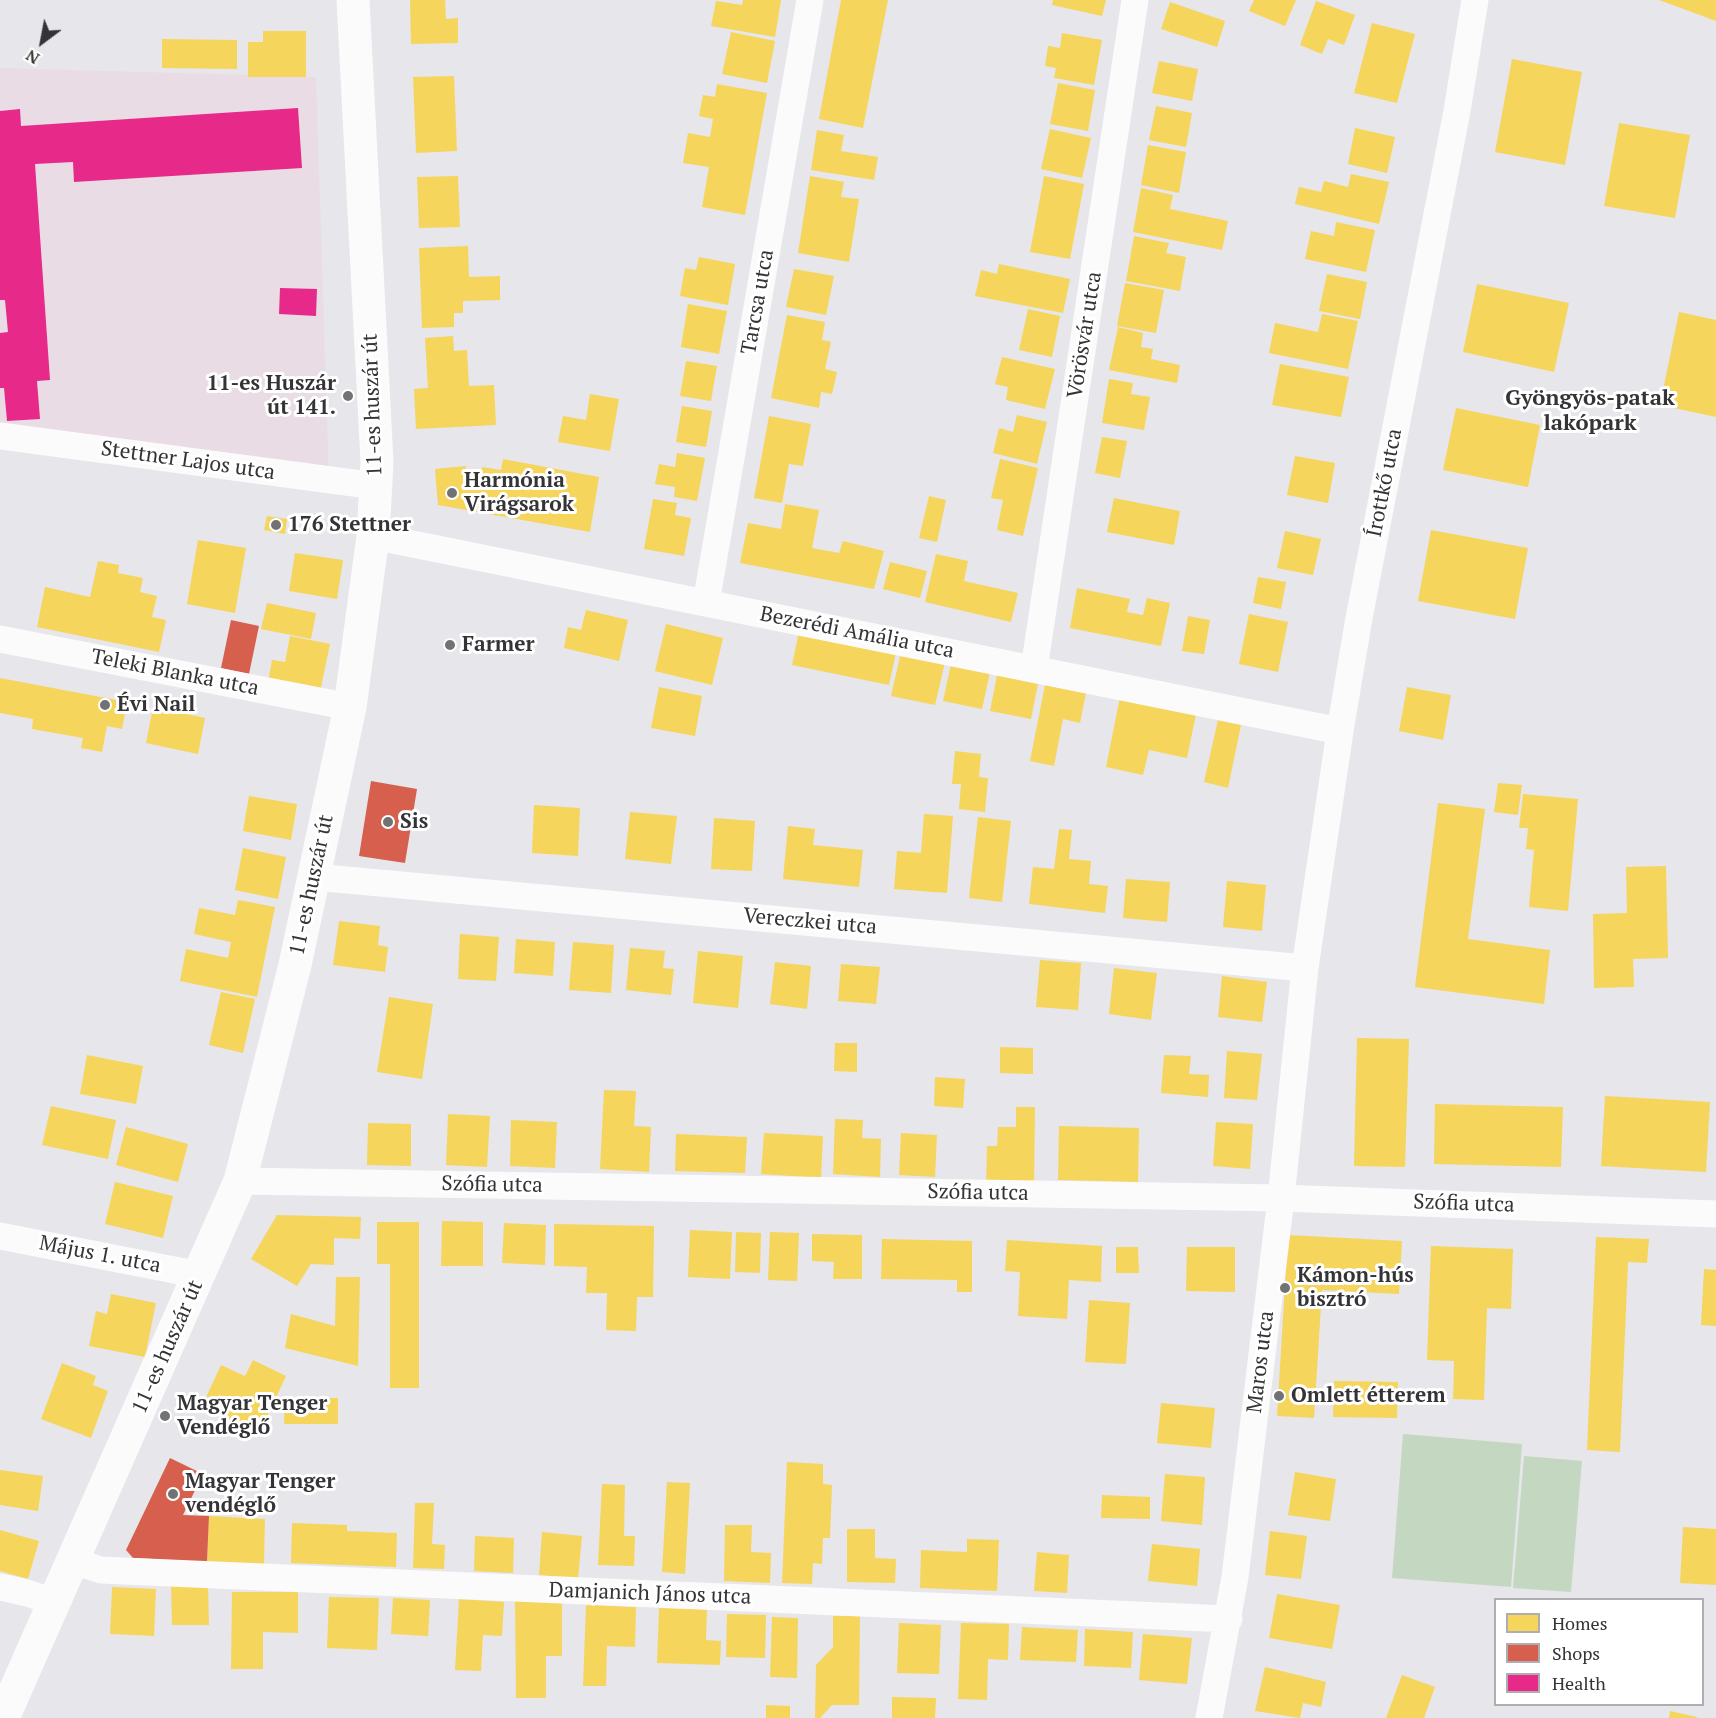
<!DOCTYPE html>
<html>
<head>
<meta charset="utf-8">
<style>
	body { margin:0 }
	#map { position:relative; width:1716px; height:1718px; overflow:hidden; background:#e6e6eb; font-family:"PT Serif",serif }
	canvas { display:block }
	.legend { position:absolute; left:1494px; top:1598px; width:210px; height:108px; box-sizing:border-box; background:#fff; border:2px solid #aeadaf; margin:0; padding:8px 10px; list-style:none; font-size:18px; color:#343336 }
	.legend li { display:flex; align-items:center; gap:12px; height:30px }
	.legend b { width:30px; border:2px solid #aeadaf }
	.north { position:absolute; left:12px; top:12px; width:60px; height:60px; -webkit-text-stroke:4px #fff; paint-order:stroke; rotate:212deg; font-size:16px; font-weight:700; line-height:24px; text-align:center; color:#343336 }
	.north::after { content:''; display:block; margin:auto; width:21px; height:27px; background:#343336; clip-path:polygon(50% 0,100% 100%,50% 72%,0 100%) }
</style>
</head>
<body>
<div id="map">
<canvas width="1716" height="1718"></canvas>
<ul class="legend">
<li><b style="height:16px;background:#f6d55c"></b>Homes</li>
<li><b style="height:16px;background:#d6604d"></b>Shops</li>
<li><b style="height:16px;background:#e7298a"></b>Health</li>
</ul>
<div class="north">N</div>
</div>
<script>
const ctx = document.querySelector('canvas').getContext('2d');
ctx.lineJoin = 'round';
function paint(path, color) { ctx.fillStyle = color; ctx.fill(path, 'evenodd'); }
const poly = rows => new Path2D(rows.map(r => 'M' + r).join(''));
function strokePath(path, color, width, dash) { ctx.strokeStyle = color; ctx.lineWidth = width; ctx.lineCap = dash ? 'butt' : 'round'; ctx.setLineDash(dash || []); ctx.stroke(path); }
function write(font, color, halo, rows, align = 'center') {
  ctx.font = font + ' "PT Serif",serif'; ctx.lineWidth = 6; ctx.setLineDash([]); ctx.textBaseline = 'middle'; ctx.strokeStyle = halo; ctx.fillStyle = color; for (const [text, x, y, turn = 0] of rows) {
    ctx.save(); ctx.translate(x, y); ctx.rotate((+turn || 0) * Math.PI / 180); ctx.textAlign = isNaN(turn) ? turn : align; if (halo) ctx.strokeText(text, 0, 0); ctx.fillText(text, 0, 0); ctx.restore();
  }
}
paint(poly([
	[0,68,316,77,329,487,0,443]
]), '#e9dce4');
paint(poly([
	[1403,1434,1522,1444,1511,1587,1392,1578],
	[1524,1456,1582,1461,1571,1592,1513,1588]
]), '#c4d8c1');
paint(poly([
	[410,0,445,0,446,19,458,18,458,43,411,44],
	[743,0,781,0,775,37,711,26,716,1,742,5],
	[841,0,888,0,863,128,819,119],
	[1053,0,1106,0,1102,16,1052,5],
	[1254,0,1296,0,1285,26,1249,11],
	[1659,0,1716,0,1716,21],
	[1316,1,1355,15,1344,45,1328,39,1322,54,1300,45],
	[1170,2,1225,21,1217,47,1161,29],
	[1372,23,1415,34,1397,103,1354,93],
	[263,31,306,31,306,77,248,77,248,42,263,42],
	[731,32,775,41,767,83,722,74],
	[1062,33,1102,40,1094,85,1054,78,1056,68,1045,66,1048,46,1060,48],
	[162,39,237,40,237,69,162,68],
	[1512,59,1582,72,1565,165,1495,152],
	[1159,61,1198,69,1192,101,1152,93],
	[454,76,457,151,416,153,413,77],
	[1058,83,1095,90,1088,131,1050,124],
	[717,84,767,93,745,215,702,207,709,167,683,163,688,133,710,137,713,119,699,116,703,95,715,97],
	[1156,106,1192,113,1186,147,1149,140],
	[1619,123,1690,135,1675,218,1604,206],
	[1355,128,1395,137,1387,173,1348,164],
	[1050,129,1091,138,1082,178,1041,169],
	[817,130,844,135,841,151,878,157,874,180,811,170],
	[1148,145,1186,152,1179,193,1141,185],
	[1351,174,1389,182,1379,224,1295,204,1299,187,1321,192,1324,181,1348,187],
	[458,176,460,227,419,228,417,177],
	[810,176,844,182,841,197,859,199,849,262,798,253],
	[1044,176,1084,184,1070,259,1030,252],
	[1141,188,1173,195,1170,209,1228,221,1222,250,1133,232],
	[1336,222,1375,230,1366,272,1305,259,1311,231,1334,236],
	[1134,236,1169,243,1166,253,1186,257,1180,291,1126,281],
	[468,246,469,277,500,276,500,300,463,301,463,313,454,313,454,327,422,328,419,248],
	[699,257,735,264,728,305,680,296,685,268,696,270],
	[999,264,1070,279,1063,313,975,296,981,270,997,274],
	[794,269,834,276,826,315,786,307],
	[1327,274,1367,282,1360,319,1319,311],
	[1125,283,1164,290,1156,333,1117,326],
	[1477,284,1569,303,1554,372,1463,352],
	[688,304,727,311,719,354,681,347],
	[1028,309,1060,316,1052,357,1019,350],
	[1679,312,1716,320,1716,417,1660,405],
	[1322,314,1358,321,1348,369,1269,353,1275,323,1318,332],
	[787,315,825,322,822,340,831,342,825,369,837,372,832,394,821,392,819,408,771,398],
	[1118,327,1143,333,1141,347,1153,349,1151,359,1180,365,1177,383,1109,370],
	[453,336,454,351,467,350,469,386,494,385,496,425,416,429,414,389,428,388,425,338],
	[1002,357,1055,369,1045,409,1006,400,1008,387,995,384],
	[686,361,717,366,711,401,680,396],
	[1280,364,1349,377,1341,417,1272,405],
	[1109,379,1133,383,1131,394,1150,397,1144,430,1102,423],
	[590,394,619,399,610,451,558,442,563,416,586,420],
	[682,406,712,411,706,447,676,442],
	[1456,408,1540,425,1528,487,1443,470],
	[1017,415,1047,422,1037,464,993,453,999,428,1013,432],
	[769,416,811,424,803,466,789,464,782,503,754,498],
	[1102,437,1127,441,1120,478,1095,473],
	[677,453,705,458,697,501,674,497,675,487,655,484,659,464,675,467],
	[1295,456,1335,463,1328,503,1287,495],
	[503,459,599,477,590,532,438,505,435,469,466,466,465,476,480,479,482,467,501,470],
	[1000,459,1038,468,1023,536,997,530,1003,500,991,498],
	[929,496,946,500,937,542,919,538],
	[1114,498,1180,511,1174,545,1107,532],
	[653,499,677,503,675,515,691,518,684,556,644,549],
	[785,504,819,510,812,548,839,553,843,541,884,551,874,589,740,563,748,523,781,529],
	[267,516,287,519,285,534,264,530],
	[1431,530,1528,548,1515,619,1418,601],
	[1285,531,1321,539,1313,575,1277,568],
	[198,540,246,548,235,613,187,604],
	[295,553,343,560,337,599,289,591],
	[936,554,968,561,964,581,1018,593,1011,622,925,602],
	[98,561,119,565,118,573,143,578,140,592,157,596,152,617,166,620,159,652,37,627,45,587,90,597],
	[890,562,927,571,920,598,883,589],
	[1258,577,1286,582,1281,609,1253,603],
	[1077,588,1130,599,1127,612,1143,615,1147,598,1170,603,1161,646,1070,628],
	[267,603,316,613,311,639,261,629],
	[586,610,628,620,619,661,564,648,568,627,581,630],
	[1249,614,1288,622,1278,672,1239,664],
	[1188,616,1210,620,1204,654,1182,651],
	[666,624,723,638,712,685,655,671],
	[800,627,897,648,889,685,792,665],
	[290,636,330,644,320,692,268,682,272,660,285,662],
	[901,652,945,662,935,705,891,696],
	[951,664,990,672,982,709,943,701],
	[997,675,1038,684,1031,719,990,711],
	[0,678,127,702,122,729,107,726,102,752,81,748,83,738,32,729,33,719,0,713],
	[1045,685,1086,693,1080,723,1063,719,1054,766,1030,761],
	[659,687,702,696,695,736,651,728],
	[1407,687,1451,695,1443,740,1399,731],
	[1120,697,1196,714,1187,758,1149,750,1143,775,1106,767],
	[153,707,205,718,198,754,146,743],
	[1218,720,1241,725,1228,788,1204,782],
	[955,751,981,754,979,777,988,778,985,812,959,809,961,784,952,784],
	[1498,783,1522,785,1518,815,1494,812],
	[1523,794,1578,799,1568,911,1529,907,1534,850,1526,849,1528,828,1519,828],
	[249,796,297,804,291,840,243,831],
	[1438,803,1485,809,1468,939,1550,950,1544,1004,1415,987],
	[534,805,580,808,578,856,532,853],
	[630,812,677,816,671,864,625,859],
	[924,814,953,816,947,893,894,889,897,851,921,853],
	[978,817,1011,821,1002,902,969,898],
	[714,818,755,821,752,871,711,869],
	[788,826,815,829,813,845,863,850,859,887,783,879],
	[1059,829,1072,830,1069,859,1091,861,1089,884,1108,886,1105,913,1029,904,1033,867,1054,869],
	[243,848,286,857,278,899,235,890],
	[1666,866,1668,958,1633,959,1634,987,1594,988,1593,914,1627,913,1626,867],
	[1126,879,1170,882,1167,922,1123,918],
	[1227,881,1266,885,1262,931,1223,927],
	[238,900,275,907,257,997,180,981,186,949,228,958,231,942,194,934,199,908,235,915],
	[339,921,380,926,378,945,388,947,385,972,333,965],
	[460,934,499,937,496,981,458,979],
	[516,939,555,942,553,976,514,973],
	[573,942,614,945,611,993,569,990],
	[630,948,665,951,663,968,674,969,671,995,626,990],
	[698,951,743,956,738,1008,693,1003],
	[1040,960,1081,963,1078,1010,1036,1007],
	[775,962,811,966,807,1009,770,1004],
	[841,964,880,967,876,1004,838,1001],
	[1114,968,1157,973,1151,1020,1109,1014],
	[1222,976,1267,982,1262,1022,1218,1017],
	[221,992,255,999,243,1053,209,1045],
	[389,997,433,1004,422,1079,377,1072],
	[1357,1038,1409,1039,1405,1167,1354,1166],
	[835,1043,857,1043,857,1072,834,1071],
	[1000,1047,1033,1048,1033,1074,1000,1073],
	[1227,1051,1262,1054,1257,1100,1224,1098],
	[87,1055,143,1066,136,1104,80,1094],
	[1164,1055,1191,1056,1189,1074,1209,1075,1208,1097,1161,1093],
	[935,1077,965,1079,963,1108,934,1106],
	[604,1090,636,1091,634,1126,651,1127,649,1172,600,1169],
	[1605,1096,1710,1102,1706,1172,1601,1166],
	[1435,1104,1563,1107,1561,1167,1434,1164],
	[51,1106,116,1120,108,1159,42,1145],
	[1016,1107,1035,1107,1034,1188,986,1187,987,1146,997,1146,998,1127,1016,1127],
	[448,1114,490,1116,487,1167,446,1165],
	[835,1119,863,1120,862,1138,881,1139,880,1177,833,1174],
	[511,1120,557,1122,555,1168,510,1166],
	[1216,1122,1253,1124,1250,1169,1213,1166],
	[368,1123,411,1124,411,1166,367,1165],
	[1059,1126,1139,1128,1138,1182,1058,1180],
	[126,1127,188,1144,178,1182,116,1165],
	[764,1133,823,1136,821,1178,761,1174],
	[901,1133,937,1135,935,1177,899,1175],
	[676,1134,747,1137,745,1173,675,1171],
	[115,1182,173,1196,163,1238,105,1224],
	[277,1215,361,1217,360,1239,334,1238,334,1265,311,1264,297,1286,251,1259],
	[442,1221,483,1222,483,1266,441,1266],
	[377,1222,419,1222,419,1388,390,1388,390,1264,377,1264],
	[504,1223,546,1225,545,1265,502,1263],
	[554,1224,654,1226,653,1297,637,1297,636,1331,606,1330,607,1293,586,1293,587,1267,554,1266],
	[690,1230,732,1232,730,1279,688,1277],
	[736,1232,761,1233,760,1273,735,1272],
	[770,1232,799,1233,797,1281,768,1280],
	[812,1234,862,1235,862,1279,833,1279,834,1262,812,1261],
	[1288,1235,1402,1241,1399,1294,1322,1290,1314,1418,1277,1416],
	[1596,1237,1649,1239,1647,1263,1628,1262,1620,1452,1587,1450],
	[882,1239,972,1241,972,1292,957,1292,957,1280,881,1279],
	[1007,1240,1102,1246,1101,1282,1069,1280,1067,1319,1018,1316,1020,1272,1005,1271],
	[1431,1246,1513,1249,1511,1309,1487,1308,1484,1400,1453,1399,1454,1361,1427,1360],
	[1116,1247,1138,1247,1139,1273,1116,1273],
	[1187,1247,1235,1247,1235,1292,1186,1291],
	[1704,1269,1716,1270,1716,1326,1701,1325],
	[336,1277,360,1277,358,1366,285,1348,291,1314,335,1326],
	[111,1294,156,1303,145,1357,89,1346,96,1311,107,1314],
	[1089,1300,1130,1303,1126,1364,1085,1362],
	[253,1360,286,1376,260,1432,202,1406,221,1365,245,1376],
	[62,1363,96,1376,93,1385,108,1391,91,1438,41,1419],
	[1334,1381,1398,1382,1397,1418,1333,1417],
	[285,1398,338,1398,338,1424,284,1424],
	[1161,1403,1215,1408,1211,1448,1157,1443],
	[787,1462,823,1464,823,1484,832,1485,830,1538,823,1538,822,1564,813,1563,812,1584,782,1583],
	[0,1470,43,1476,38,1511,0,1505],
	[1295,1472,1336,1479,1330,1521,1288,1515],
	[1165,1474,1205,1477,1202,1525,1161,1521],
	[667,1482,690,1483,685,1574,662,1572],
	[602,1484,625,1485,624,1536,635,1536,634,1566,598,1565],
	[1102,1495,1150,1497,1150,1519,1101,1518],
	[415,1503,434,1503,432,1544,445,1545,444,1569,413,1568],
	[209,1516,265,1519,264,1564,207,1562],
	[292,1523,347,1525,347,1531,397,1533,396,1567,291,1563],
	[725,1525,752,1525,751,1552,771,1553,770,1583,724,1581],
	[1683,1527,1716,1529,1716,1585,1680,1583],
	[847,1529,875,1529,875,1558,896,1559,895,1583,847,1582],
	[0,1530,39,1541,28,1579,0,1571],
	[1270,1531,1307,1536,1301,1579,1265,1575],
	[542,1532,582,1536,578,1579,539,1575],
	[475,1536,514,1538,513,1573,474,1571],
	[967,1539,999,1540,997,1591,920,1588,921,1550,967,1552],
	[1152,1544,1200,1549,1197,1586,1148,1581],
	[1037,1552,1069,1555,1067,1593,1034,1591],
	[171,1586,208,1586,209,1625,172,1625],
	[112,1587,156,1589,154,1636,110,1634],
	[232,1592,298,1592,298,1633,263,1632,263,1669,231,1669],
	[1277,1594,1340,1605,1332,1649,1269,1638],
	[329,1597,379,1598,377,1650,327,1648],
	[393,1598,430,1600,428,1636,391,1634],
	[515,1598,562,1598,562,1656,546,1656,546,1698,516,1698],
	[459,1599,504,1602,502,1636,483,1635,481,1671,455,1670],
	[586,1605,636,1607,635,1647,607,1646,606,1686,583,1686],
	[659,1608,707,1609,706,1640,721,1641,720,1665,657,1663],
	[727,1614,766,1615,765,1658,726,1657],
	[833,1616,860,1616,859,1705,832,1705,820,1718,815,1718,816,1665,833,1647],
	[772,1617,798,1618,797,1678,770,1677],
	[899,1623,941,1625,939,1674,897,1673],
	[961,1623,1009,1624,1008,1660,988,1659,987,1700,958,1699],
	[1022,1627,1078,1630,1076,1662,1020,1660],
	[1085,1629,1133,1632,1131,1668,1084,1666],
	[1143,1634,1192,1638,1187,1684,1139,1680],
	[1265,1667,1326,1682,1321,1707,1303,1703,1300,1718,1255,1711],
	[1402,1675,1435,1687,1424,1718,1386,1718],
	[892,1697,936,1698,935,1718,892,1718],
	[766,1705,790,1706,790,1718,766,1718],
	[1670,1711,1697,1717,1697,1718,1669,1718]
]), '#f6d55c');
paint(poly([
	[231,620,259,626,249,674,221,668],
	[371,781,417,789,405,863,359,856],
	[170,1458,203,1474,183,1515,209,1516,207,1562,133,1558,126,1550]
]), '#d6604d');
paint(poly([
	[298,108,302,168,74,182,73,162,35,164,50,380,37,381,40,419,7,421,4,388,0,388,0,333,8,332,5,300,0,300,0,111,20,109,21,126],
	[280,288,317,289,316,316,279,314]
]), '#e7298a');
strokePath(poly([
	[0,436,376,486],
	[373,536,1340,731],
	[706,603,810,0],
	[0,639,350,707],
	[1034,669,1135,0],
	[314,877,1305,968],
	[240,1181,1281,1198,1716,1214],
	[0,1236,200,1275],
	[73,1561,101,1570,1229,1619],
	[0,1587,27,1593,54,1602],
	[1209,1718,1235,1577,1281,1198,1305,968,1340,731,1359,618,1457,111,1475,0]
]), '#fbfbfc', 27);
strokePath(poly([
	[3,1718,240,1181,295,965,350,707,373,536,377,462,353,0]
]), '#fbfbfc', 33);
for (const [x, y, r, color] of [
	[348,396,6,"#727275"],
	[452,493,6,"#727275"],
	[276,525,6,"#727275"],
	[450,645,6,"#727275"],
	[105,705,6,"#727275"],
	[388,822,6,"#727275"],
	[1285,1288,6,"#727275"],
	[1279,1396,6,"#727275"],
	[165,1416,6,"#727275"],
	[173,1494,6,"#727275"]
]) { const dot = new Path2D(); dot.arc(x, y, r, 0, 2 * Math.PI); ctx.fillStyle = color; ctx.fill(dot); strokePath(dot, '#fff', 2); }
write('21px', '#343336', '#fff', [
	["Tarcsa utca",758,302,-80],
	["Vörösvár utca",1085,335,-81],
	["11-es huszár út",373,405,-92],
	["Stettner Lajos utca",188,461,8],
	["Írottkő utca",1385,483,-79],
	["Bezerédi Amália utca",857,633,11],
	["Teleki Blanka utca",175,673,11],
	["11-es huszár út",312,885,-78],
	["Vereczkei utca",810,922,5],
	["Szófia utca",492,1185,1],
	["Szófia utca",978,1193,1],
	["Szófia utca",1464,1204,2],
	["Május 1. utca",100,1255,11],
	["11-es huszár út",168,1347,-66],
	["Maros utca",1261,1362,-83],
	["Damjanich János utca",650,1594,2]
]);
write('bold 21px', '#343336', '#fff', [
	["11-es Huszár",336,384,"right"],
	["út 141.",336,408,"right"],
	["Harmónia",464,481],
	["Virágsarok",464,505],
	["176 Stettner",288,525],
	["Farmer",462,645],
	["Évi Nail",117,705],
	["Sis",400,822],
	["Kámon-hús",1297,1276],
	["bisztró",1297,1300],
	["Omlett étterem",1291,1396],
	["Magyar Tenger",177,1404],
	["Vendéglő",177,1428],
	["Magyar Tenger",185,1482],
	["vendéglő",185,1506]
], 'left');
write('bold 22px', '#343336', '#fff', [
	["Gyöngyös-patak",1590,399],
	["lakópark",1590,424]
]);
</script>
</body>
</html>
